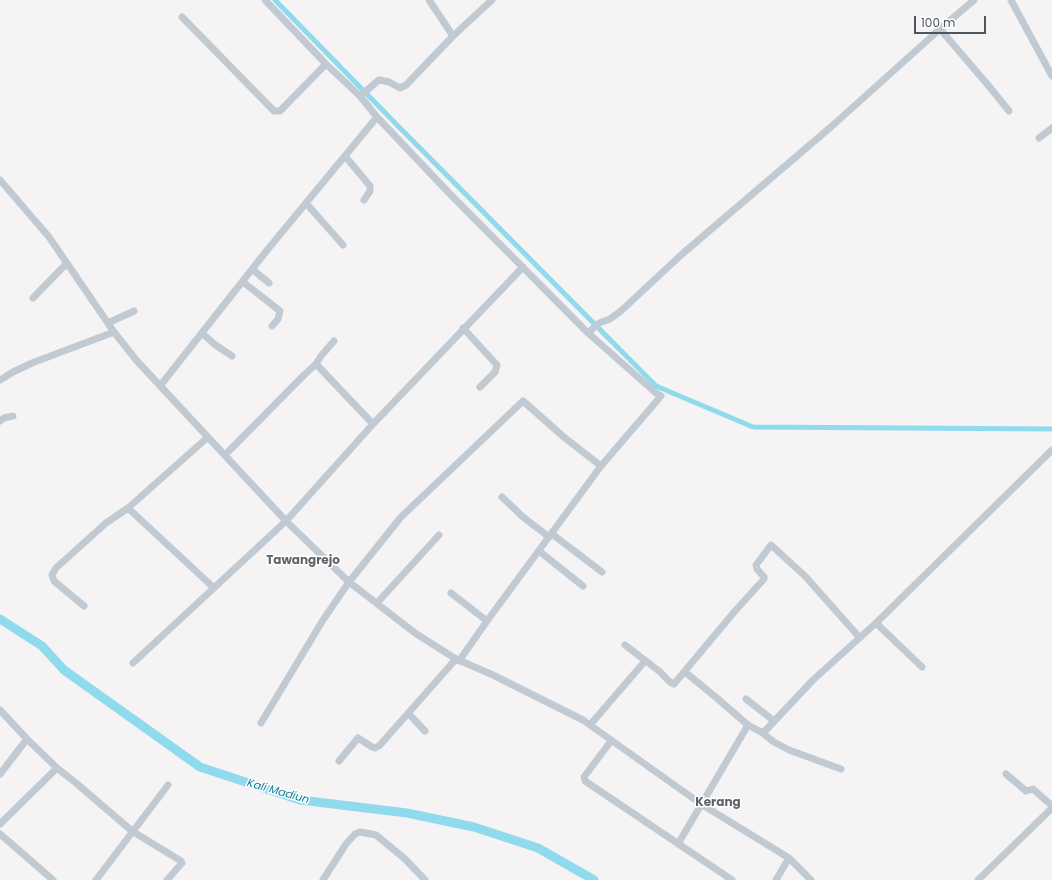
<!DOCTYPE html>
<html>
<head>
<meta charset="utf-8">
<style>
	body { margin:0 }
	#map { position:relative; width:1052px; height:880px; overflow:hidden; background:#f5f3f3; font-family:Poppins,sans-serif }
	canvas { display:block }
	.scale { position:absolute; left:914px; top:16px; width:72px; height:18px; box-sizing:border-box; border:2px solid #4a5661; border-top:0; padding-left:5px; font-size:12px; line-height:14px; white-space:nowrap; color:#4a5661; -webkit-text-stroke:3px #fff; paint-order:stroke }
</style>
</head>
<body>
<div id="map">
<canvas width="1052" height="880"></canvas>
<div class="scale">100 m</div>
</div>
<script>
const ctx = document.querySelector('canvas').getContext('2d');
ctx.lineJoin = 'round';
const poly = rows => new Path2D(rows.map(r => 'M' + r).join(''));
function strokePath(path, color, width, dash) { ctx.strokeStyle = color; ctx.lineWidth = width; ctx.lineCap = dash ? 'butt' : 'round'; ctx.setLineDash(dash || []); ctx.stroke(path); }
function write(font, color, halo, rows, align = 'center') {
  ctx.font = font + ' Poppins,sans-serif'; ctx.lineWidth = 3; ctx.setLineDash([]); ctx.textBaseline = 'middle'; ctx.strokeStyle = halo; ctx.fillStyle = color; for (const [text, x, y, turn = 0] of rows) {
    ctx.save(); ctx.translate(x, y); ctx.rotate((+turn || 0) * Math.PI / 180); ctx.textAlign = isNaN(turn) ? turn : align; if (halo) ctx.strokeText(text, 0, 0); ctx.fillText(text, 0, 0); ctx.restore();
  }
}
strokePath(poly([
	[275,0,401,129,656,386,753,427,1052,429]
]), '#90daee', 5);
strokePath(poly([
	[0,619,42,646,64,670,200,767,300,800,407,813,474,827,538,848,594,880]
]), '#90daee', 9);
strokePath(poly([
	[265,0,326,64,360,96,377,117,449,193,588,333,656,393,661,396,601,466,487,621,459,661],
	[429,0,453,36],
	[1011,0,1052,76],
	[182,17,274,111,280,111,326,64],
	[940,29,988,85,1009,111],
	[360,96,379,80,389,82,400,88,406,85,453,36,492,0],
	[1039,138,1052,128],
	[345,156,370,186,370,191,364,200],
	[0,180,49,237,114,332,137,361,286,521,349,582,415,633,456,659,493,675,583,720,701,804,789,858,811,880],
	[306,203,343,245],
	[252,269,269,283],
	[243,282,280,311,278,319,272,326],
	[33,298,67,263],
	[108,323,134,311],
	[463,328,497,365,495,372,480,387],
	[202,333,214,344,232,356],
	[588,333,599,323,610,319,622,310,681,255,832,126,940,29,974,0],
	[334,341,321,356,316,364,373,424],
	[0,380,13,372,32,363,114,332],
	[160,386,268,249,377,117],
	[0,421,4,418,13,416],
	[225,455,304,375,316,364],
	[502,497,523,517,549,537],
	[128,508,214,588],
	[552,534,602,572],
	[539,551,583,586],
	[451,593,487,621],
	[377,603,439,535],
	[84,606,54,581,52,575,56,568,106,523,128,508,208,437],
	[876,623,922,667],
	[625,645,659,671,670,682,674,684,735,611,764,579,764,577,757,569,756,565,771,545,805,576,860,638],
	[133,663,286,521,373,424,523,267],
	[685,672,718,699,748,725],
	[746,699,774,721],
	[0,710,27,739,57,768,76,783,132,831,181,861,182,863,167,880],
	[408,713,425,731],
	[261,723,323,620,349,582,401,517,523,401,565,438,601,466],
	[590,725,645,661],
	[761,732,774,742,789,750,841,769],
	[611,741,584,777,585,781,732,880],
	[339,761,358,738,372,747,375,748,380,745,456,659],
	[0,774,27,739],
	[1006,774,1026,791,1033,789,1052,806],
	[0,824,57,768],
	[0,834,53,880],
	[678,844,748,725,761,732,765,731,813,680,876,623,1052,450],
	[96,880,168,785],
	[323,880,346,844,355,834,360,832,376,835,405,859,425,880],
	[776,880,789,858],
	[978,880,1052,808]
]), '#c1cad2', 7);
write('italic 11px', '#0c7c9b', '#fff', [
	["Kali Madiun",278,792,16]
]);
write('bold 12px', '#5f6368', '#fff', [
	["Tawangrejo",303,561],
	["Kerang",718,803]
]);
</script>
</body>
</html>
